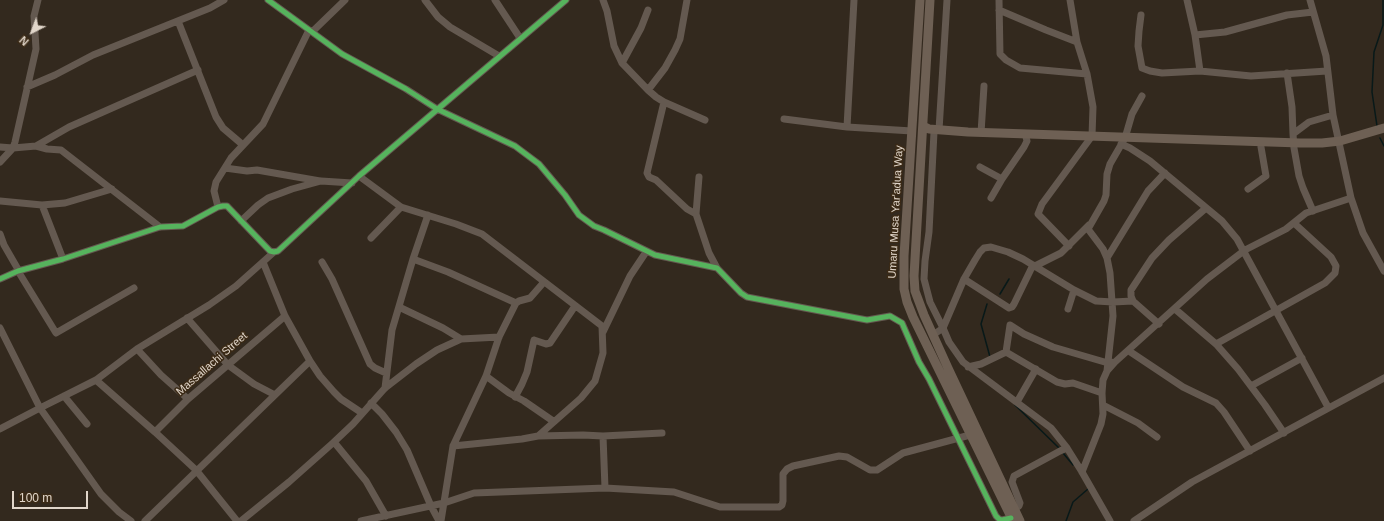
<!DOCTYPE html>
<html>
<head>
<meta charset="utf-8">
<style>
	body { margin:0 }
	#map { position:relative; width:1384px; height:521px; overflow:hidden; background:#33291e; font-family:Helvetica,sans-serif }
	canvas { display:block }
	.north { position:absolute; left:12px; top:12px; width:40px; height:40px; -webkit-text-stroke:3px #3b2a16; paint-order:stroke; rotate:222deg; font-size:11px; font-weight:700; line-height:16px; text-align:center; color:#e1d6ca }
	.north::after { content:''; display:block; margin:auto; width:14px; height:18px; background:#e1d6ca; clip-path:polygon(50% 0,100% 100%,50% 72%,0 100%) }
	.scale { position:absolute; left:12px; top:491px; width:76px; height:18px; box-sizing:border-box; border:2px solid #e1d6ca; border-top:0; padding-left:5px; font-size:12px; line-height:14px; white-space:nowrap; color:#e1d6ca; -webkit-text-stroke:3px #3b2a16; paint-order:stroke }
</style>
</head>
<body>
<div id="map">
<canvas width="1384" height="521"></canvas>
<div class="north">N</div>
<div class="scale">100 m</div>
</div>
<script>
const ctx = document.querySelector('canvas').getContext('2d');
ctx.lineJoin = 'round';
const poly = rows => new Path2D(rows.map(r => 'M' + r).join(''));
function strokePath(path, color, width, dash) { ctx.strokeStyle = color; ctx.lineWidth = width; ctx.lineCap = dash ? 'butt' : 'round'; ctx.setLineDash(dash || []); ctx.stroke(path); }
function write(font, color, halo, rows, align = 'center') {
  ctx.font = font + ' Helvetica,sans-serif'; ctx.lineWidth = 3; ctx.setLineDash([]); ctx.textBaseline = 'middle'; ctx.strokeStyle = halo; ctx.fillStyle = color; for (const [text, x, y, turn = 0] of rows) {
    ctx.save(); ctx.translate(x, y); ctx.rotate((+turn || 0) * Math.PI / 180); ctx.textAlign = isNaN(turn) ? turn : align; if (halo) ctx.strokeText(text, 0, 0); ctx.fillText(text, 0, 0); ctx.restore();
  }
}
strokePath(poly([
	[1377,126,1372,92,1374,52,1383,25,1383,0],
	[1380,138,1384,146],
	[1000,294,1009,279],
	[987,304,981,324,990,357],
	[1015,405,1059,448],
	[1063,453,1073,465],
	[1066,521,1073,502,1088,489]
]), '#081919', 1.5);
strokePath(poly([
	[268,0,342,54,406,89,437,109,515,146,539,164,565,195,579,215,594,226,604,230,655,255,717,268,741,293,747,297,867,320,890,316,902,323,919,362,929,379,996,516,999,519,1002,520,1011,518],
	[425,0,438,17,450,27,499,56],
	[495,0,520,38],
	[603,0,607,11,614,46,622,63,648,90,656,97,664,102,705,120],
	[854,0,847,127,912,131],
	[999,0,1000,54,1006,60,1020,68,1087,74],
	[1187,0,1195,35,1225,32,1287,15,1313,12],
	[1310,0,1326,56,1333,115],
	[999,10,1046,30,1077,42,1070,0],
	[1141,15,1139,31,1138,46,1142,68,1150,71,1162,73,1200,71,1251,76,1327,71],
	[178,21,216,117,223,128,243,145],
	[312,32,345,0],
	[1195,35,1200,71],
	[622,63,641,28,648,10],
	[1287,73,1292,107,1293,134],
	[27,87,55,75,93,55,210,8,224,0],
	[648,90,665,68,675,50,680,39,687,0],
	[664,102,647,173,649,177,656,180,687,209,696,214],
	[784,119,847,127],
	[939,130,947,0],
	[934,132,929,232,925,261,924,279,930,302,943,328,964,279,975,260,980,252,984,248,991,247,1008,252,1023,259,1074,290,1096,301,1113,302,1133,301],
	[981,133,984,86],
	[1121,144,1130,148,1150,161,1222,221,1237,239,1328,407],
	[36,146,69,127,198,70],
	[0,147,13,148,36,146,47,149,61,150,160,227],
	[0,162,13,148,15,142,36,49,34,16,38,0],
	[980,167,1002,179,1024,147,1027,141,1026,137],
	[225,168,247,171,257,170,320,181],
	[359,176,401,207,456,224,482,234,602,326,603,353,595,381,581,398,538,436],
	[699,177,696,214,709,253,717,268],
	[1248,189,1266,176,1261,147],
	[991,198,1002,179],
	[0,201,42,205,65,203,112,189],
	[42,205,63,259],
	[218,207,214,191,216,182,231,158,263,124,309,30],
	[1313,211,1303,188,1299,176,1294,148,1293,134,1309,122,1333,115,1351,198,1363,233,1384,271],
	[241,221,258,205,268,198,292,189,321,181,352,183],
	[0,234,4,245,19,271],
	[371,238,401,207],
	[1069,246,1038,214,1042,204,1092,136,1093,107,1087,74,1077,42],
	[1107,258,1148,191,1165,173],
	[413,259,448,272,516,303],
	[263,262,285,316,310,361,320,376,334,392,341,399,362,413],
	[322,262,332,279,370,364,375,368,386,373],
	[1035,266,1061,253,1089,225],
	[18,271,56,333,134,288],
	[0,279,18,271,63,259,160,227,183,226,218,207,223,206,227,206,270,251,274,252,278,251,359,176,566,0],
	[964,279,1009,308,1012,307,1014,304,1033,265],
	[399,307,443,328,461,339],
	[1068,309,1074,290],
	[1175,309,1216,344,1238,369,1265,405,1284,433],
	[187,318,228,365,254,384,275,395],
	[1159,324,1133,301,1131,296,1131,290,1152,258,1169,240,1206,208],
	[0,328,40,408,101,494,119,512,131,521],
	[603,332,630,276,646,252],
	[933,335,943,328,949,342,963,362,1051,428,1067,448,1082,472,1110,521],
	[1216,344,1325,283,1335,273,1336,266,1331,257,1294,223],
	[137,349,161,375,188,399],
	[1129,351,1183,387,1216,403,1224,412,1250,451],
	[1006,352,1010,325,1024,334,1053,347,1108,363,1111,362],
	[1006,352,1057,382,1065,384,1073,383,1102,393],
	[968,367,981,364,1006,352],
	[1107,371,1113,316,1110,273,1107,258,1103,249,1088,229,1104,201,1106,195,1107,174,1110,164,1125,138,1132,114,1142,96],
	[486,376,509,393,524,401,553,421],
	[96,380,155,432,196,470,237,521],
	[1251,386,1302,358],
	[385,388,392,330,413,259,428,215],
	[64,396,87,424],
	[515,397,522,384,527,372,534,340,546,344,550,343,575,306],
	[1017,402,1036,369],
	[371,403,382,414,396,432,407,450,431,506,439,521],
	[1103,405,1138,423,1157,437],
	[0,429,40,408,96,380,137,349,209,305,236,286,274,252],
	[155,432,188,399,285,316],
	[603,436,605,488],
	[334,442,366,481,386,516],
	[453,446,522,439,538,436,583,435,603,436,662,433],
	[1082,472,1101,424,1103,414,1102,393,1103,380,1107,371,1115,362,1207,279,1245,250,1286,229,1306,213,1351,198],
	[1014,509,1019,506,1020,503,1012,482,1014,476,1060,451,1067,448],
	[145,521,310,361],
	[241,521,289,482,334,442,353,424,385,388,416,364,437,350,461,339,499,337],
	[361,521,444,503,474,493,605,488,674,492,720,507,779,507,782,505,783,501,783,474,787,469,793,466,839,456,847,457,870,470,877,470,903,453,970,435],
	[441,521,453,446,486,376,499,337,516,303,519,301,530,298,544,282],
	[1134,521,1192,482,1384,378]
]), '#645950', 7);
strokePath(poly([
	[920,0,904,256,904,289,907,302,913,317,1013,521],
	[930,0,914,276,915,291,924,315,948,368,1020,521],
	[923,126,929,129,968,132,1300,143,1322,143,1340,141,1384,128]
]), '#6e6054', 9);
strokePath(poly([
	[268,0,342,54,406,89,437,109,515,146,539,164,565,195,579,215,594,226,604,230,655,255,717,268,741,293,747,297,867,320,890,316,902,323,919,362,929,379,996,516,999,519,1002,520,1011,518],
	[0,279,18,271,63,259,160,227,183,226,218,207,223,206,227,206,270,251,274,252,278,251,359,176,566,0]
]), '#56b35d', 5);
write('11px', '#e1d6ca', '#3b2a16', [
	["Umaru Musa Yar'adua Way",896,212,-87],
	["Massallachi Street",212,364,-41]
]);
</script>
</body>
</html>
